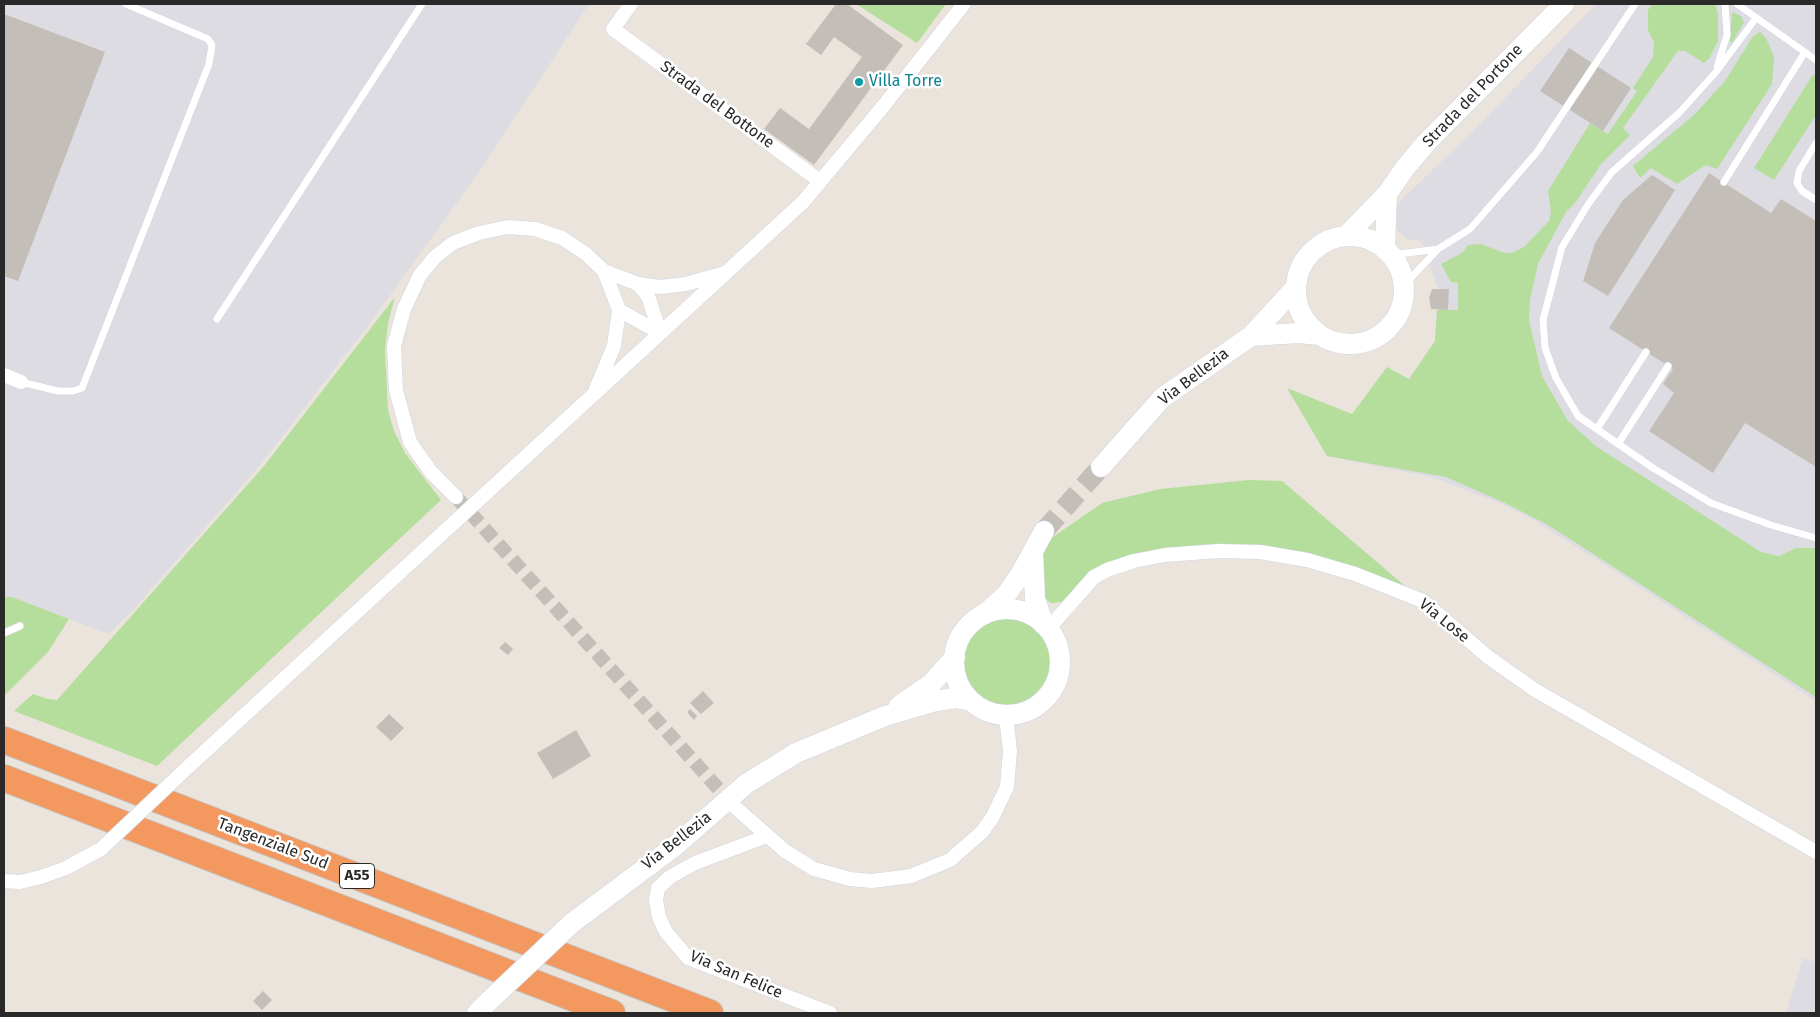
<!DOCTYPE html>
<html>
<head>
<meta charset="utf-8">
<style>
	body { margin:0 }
	#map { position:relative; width:1820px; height:1017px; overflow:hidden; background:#eae4dc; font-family:"Fira Sans",sans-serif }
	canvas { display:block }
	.frame { position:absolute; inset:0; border:5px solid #292929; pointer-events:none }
</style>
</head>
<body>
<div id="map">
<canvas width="1820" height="1017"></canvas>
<div class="frame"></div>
</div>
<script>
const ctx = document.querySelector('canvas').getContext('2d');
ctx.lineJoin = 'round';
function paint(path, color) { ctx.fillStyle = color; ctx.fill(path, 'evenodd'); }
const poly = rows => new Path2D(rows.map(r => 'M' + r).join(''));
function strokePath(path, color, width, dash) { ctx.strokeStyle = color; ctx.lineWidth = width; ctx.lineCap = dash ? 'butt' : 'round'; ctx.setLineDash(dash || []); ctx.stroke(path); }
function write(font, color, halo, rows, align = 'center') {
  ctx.font = font + ' "Fira Sans",sans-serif'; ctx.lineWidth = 5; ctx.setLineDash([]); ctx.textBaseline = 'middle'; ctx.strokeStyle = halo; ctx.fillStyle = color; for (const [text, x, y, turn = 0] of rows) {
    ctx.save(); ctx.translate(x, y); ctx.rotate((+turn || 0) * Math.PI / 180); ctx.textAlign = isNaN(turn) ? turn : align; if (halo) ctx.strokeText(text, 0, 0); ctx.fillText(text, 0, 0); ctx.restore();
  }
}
paint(poly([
	[4,4,589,4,479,172,370,323,260,465,133,610,108,634,12,597,4,597],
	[1596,4,1816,4,1816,701,1588,554,1528,517,1497,502,1435,478,1327,456,1387,367,1409,379,1435,341,1438,289,1422,241,1407,239,1395,228,1395,206,1470,134],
	[1803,958,1816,962,1816,1013,1786,1013]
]), '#dedce3');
paint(poly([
	[856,4,946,4,917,43],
	[1652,4,1716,4,1718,15,1718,41,1709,59,1704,63,1685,51,1678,51,1623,128,1630,135,1601,164,1575,203,1566,212,1538,264,1530,300,1529,320,1542,376,1568,421,1597,447,1761,552,1779,556,1796,548,1816,548,1816,697,1548,525,1505,503,1446,477,1327,456,1287,388,1352,414,1387,367,1409,379,1435,341,1437,310,1458,310,1458,283,1451,282,1441,264,1462,253,1468,245,1481,244,1505,253,1512,253,1524,247,1549,221,1551,211,1548,191,1590,123,1608,134,1637,91,1633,88,1653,57,1654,42,1648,30,1648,10],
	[1732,12,1741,16,1744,22,1732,43,1730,42],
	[1760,32,1766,38,1774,57,1772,84,1717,169,1706,165,1677,184,1651,168,1640,178,1633,166,1695,114,1725,81,1753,36],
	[1816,75,1816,115,1774,180,1754,168,1812,76],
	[395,297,388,323,385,350,388,410,394,431,405,453,441,500,157,766,14,711,33,694,48,699,57,700,264,466],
	[1249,480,1282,481,1405,586,1261,547,1106,564,1089,571,1071,596,1062,602,1051,603,1045,598,1037,559,1050,539,1102,503,1160,489],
	[4,597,12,597,69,619,48,652,4,696],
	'954 663a53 53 0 1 1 106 0a53 53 0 1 1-106 0Z'
]), '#b5de9c');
paint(poly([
	[836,4,847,4,903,45,814,165,764,129,780,108,809,129,862,57,834,37,821,55,806,44],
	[4,14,105,52,18,281,4,276],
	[1569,48,1631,88,1603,131,1540,91],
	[1709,173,1771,213,1781,199,1816,221,1816,467,1745,423,1713,473,1649,431,1674,393,1663,384,1673,369,1609,328],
	[1652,175,1675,190,1608,296,1583,281,1595,243,1623,200],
	[1432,289,1449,289,1448,310,1431,309,1429,298],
	[505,642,513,649,508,655,499,648],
	[703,691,714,703,701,714,690,703],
	[690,709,697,716,694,720,687,712],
	[389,714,404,728,391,741,376,727],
	[576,730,591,756,553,779,537,753],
	[263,991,272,1000,262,1010,253,1001]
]), '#c3beb8');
strokePath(poly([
	[456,497,733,805]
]), '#c3bfb8', 14, [14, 7]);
strokePath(poly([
	[1044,531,1101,467]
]), '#c3bfb8', 20, [20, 10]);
const lane = poly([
	[1737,4,1816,60],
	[1756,18,1716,72,1679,113,1612,172,1589,203,1562,247,1543,320,1545,348,1556,378,1578,416,1653,468,1711,503,1771,525,1816,538],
	[1717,67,1727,35,1725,4],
	[1816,143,1799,171,1797,183,1802,191,1816,200],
	[1724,182,1805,52],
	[1438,249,1470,229,1537,152,1635,4],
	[1392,255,1438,249,1404,285],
	[217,319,422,4],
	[21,382,58,391,73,391,82,388,209,64,212,45,208,39,126,4],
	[1597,429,1646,352],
	[1618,444,1668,366],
	[4,633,20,626]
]);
const street = poly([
	[631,4,613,29,820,181],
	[638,284,648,296,660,333],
	[619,310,660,333],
	[4,375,21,382],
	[596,389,614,346,619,310,604,271],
	[456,497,431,472,410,442,396,390,394,346,404,309,420,275,435,257,453,243,479,233,508,227,535,229,562,238,586,254,604,271,638,284,660,287,686,284,725,273],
	[1048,629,1094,577,1107,570,1134,561,1165,555,1219,551,1260,552,1307,560,1355,574,1423,601,1488,657,1535,690,1816,852],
	[188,767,803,202,885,104,964,4],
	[736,808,785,851,814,869,850,879,872,881,911,876,950,860,982,832,992,818,1007,787,1010,751,1006,716],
	[767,836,695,863,670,877,658,888,656,901,659,917,666,932,688,958,830,1013],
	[4,881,20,882,41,877,66,868,101,849]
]);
const secondary = poly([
	[1346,236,1387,194,1405,168,1426,143,1564,4],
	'1296 290a54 54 0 1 1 108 0a54 54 0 1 1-108 0Z',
	[1385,248,1387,194],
	[1251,336,1298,333,1320,335],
	[1101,467,1162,398,1251,336,1296,287],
	[1033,553,1035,599,1044,625],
	'954 662a53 53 0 1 1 106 0a53 53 0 1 1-106 0Z',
	[985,614,1006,595,1020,575,1044,531],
	[899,706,932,683,955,657],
	[572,923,675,846,746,784,796,753,885,716,936,701,955,698,969,700],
	[477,1013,490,1000]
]);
const highway = poly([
	[4,740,710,1013],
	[4,778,612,1013]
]);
strokePath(lane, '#d1d5e1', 8);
strokePath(street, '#d1d5e1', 15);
strokePath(secondary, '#d1d5e1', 21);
strokePath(highway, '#c3c3c3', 28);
strokePath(lane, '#fff', 7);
strokePath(street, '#fff', 14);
strokePath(secondary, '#fff', 20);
strokePath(highway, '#f3995f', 26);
const streetBridge = poly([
	[101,849,188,767]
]);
const secondaryBridge = poly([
	[490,1000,572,923]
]);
strokePath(streetBridge, '#d1d5e1', 15, []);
strokePath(secondaryBridge, '#d1d5e1', 21, []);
strokePath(streetBridge, '#fff', 14);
strokePath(secondaryBridge, '#fff', 20);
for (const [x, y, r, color] of [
	[859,82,5,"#0f9aa8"]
]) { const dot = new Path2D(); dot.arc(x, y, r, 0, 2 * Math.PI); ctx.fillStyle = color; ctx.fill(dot); strokePath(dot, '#fff', 2); }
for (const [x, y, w] of [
	[357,876,35]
]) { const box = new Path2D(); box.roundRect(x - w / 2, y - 12.5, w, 25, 4); ctx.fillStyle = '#fff'; ctx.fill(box); strokePath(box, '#292929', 1); }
write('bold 15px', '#292929', null, [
	["A55",357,876]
]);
write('16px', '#0d838f', '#fff', [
	["Villa Torre",869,82]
], 'left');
write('16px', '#292929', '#fff', [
	["Strada del Portone",1473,96,-46],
	["Strada del Bottone",717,105,36],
	["Via Bellezia",1194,377,-37],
	["Via Lose",1444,621,39],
	["Via Bellezia",677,841,-38],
	["Tangenziale Sud",273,844,21],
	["Via San Felice",736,975,23]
]);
</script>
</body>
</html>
